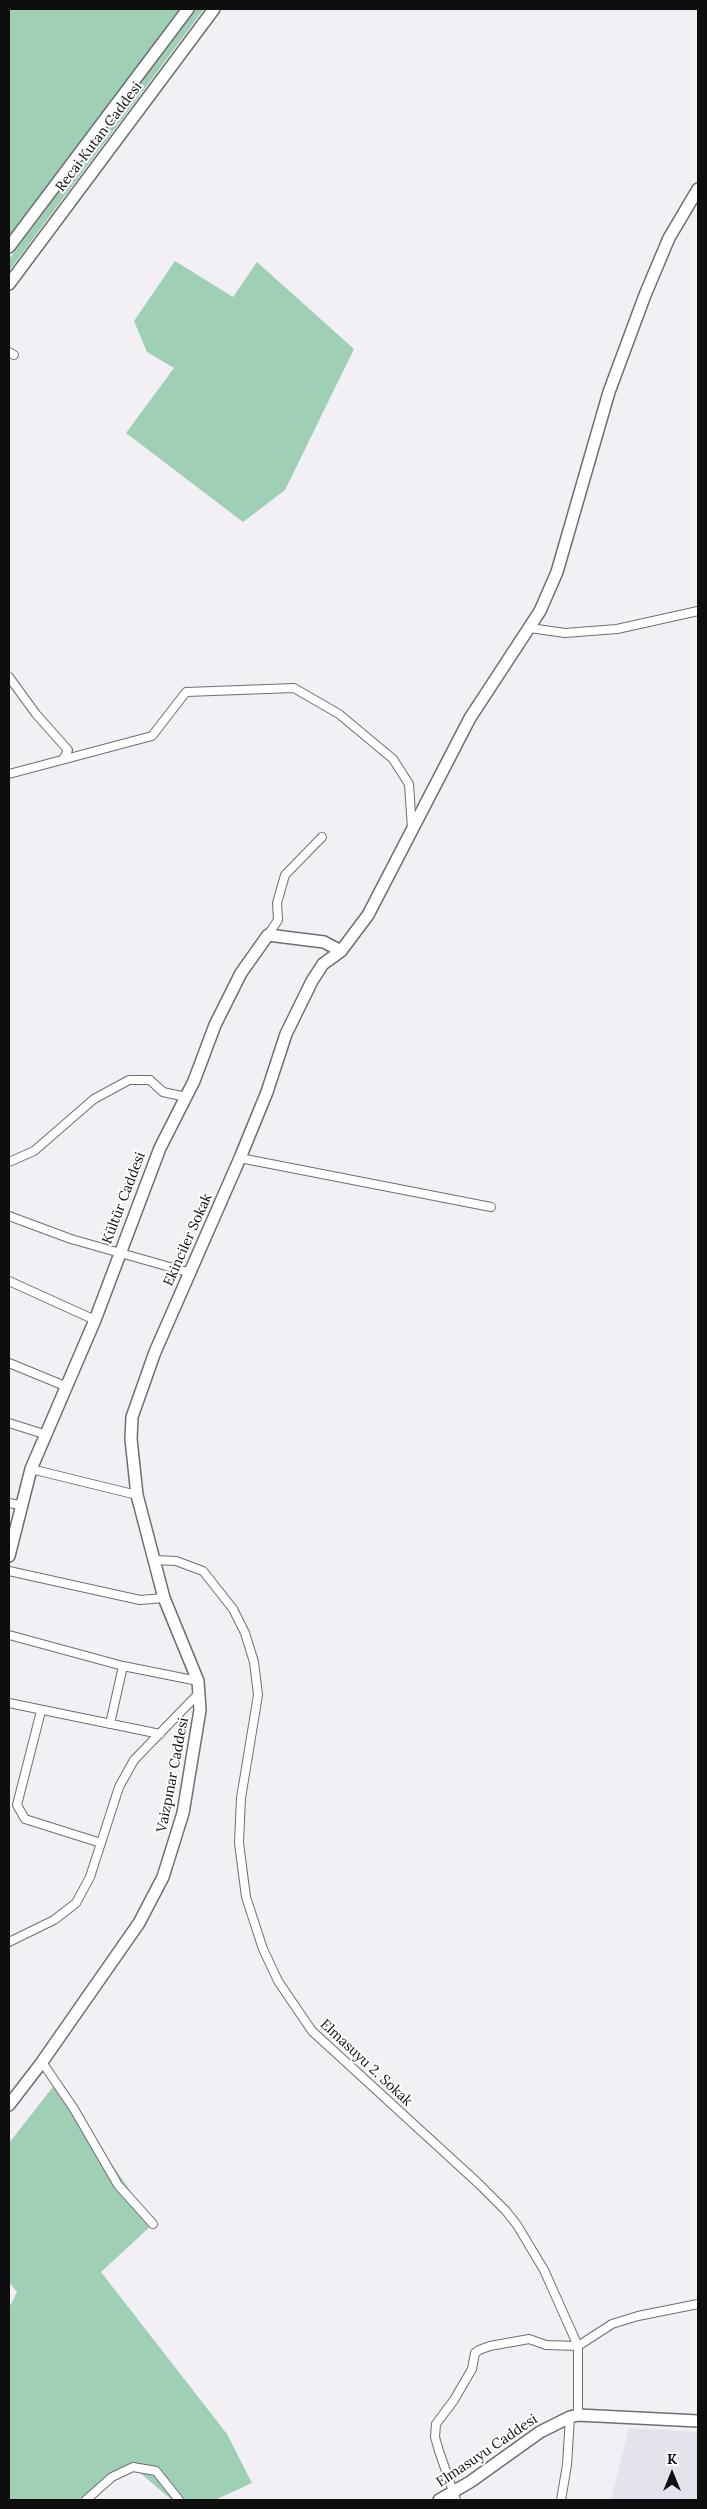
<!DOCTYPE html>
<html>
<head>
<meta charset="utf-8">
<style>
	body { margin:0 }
	#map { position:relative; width:707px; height:2509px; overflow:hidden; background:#f2f0f4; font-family:Lora,serif }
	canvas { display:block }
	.frame { position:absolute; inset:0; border:10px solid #0e0e0f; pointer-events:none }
	.north { position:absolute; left:647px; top:2449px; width:50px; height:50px; -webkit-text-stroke:4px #fff; paint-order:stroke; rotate:0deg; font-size:14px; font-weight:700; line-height:20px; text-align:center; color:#0e0e0f }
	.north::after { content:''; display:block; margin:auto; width:18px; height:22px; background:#0e0e0f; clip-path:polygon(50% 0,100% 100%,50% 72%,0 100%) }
</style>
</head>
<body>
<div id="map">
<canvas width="707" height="2509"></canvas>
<div class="frame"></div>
<div class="north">K</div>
</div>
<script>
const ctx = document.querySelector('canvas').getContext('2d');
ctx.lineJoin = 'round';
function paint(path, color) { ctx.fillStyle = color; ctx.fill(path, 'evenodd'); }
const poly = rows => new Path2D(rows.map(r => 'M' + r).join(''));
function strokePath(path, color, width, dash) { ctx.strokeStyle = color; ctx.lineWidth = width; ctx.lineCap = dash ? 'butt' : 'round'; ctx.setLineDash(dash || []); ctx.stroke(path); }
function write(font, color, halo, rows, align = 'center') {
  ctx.font = font + ' Lora,serif'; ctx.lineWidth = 4; ctx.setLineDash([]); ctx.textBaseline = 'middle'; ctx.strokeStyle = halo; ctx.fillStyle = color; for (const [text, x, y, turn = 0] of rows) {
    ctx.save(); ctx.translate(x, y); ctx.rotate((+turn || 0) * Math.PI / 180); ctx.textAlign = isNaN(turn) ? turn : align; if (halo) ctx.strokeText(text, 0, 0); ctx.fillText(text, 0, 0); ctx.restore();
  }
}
paint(poly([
	[629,2428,698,2432,698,2500,611,2500]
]), '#e6e2ec');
paint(poly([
	[9,9,188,9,9,248],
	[195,9,204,9,9,271,9,259],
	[175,261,233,297,257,262,354,349,285,490,243,522,126,433,174,368,147,352,134,321],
	[56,2083,153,2224,101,2272,227,2434,252,2483,215,2500,172,2500,133,2467,86,2500,9,2500,9,2308,17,2292,9,2282,9,2143]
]), '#9fd0b6');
const street = poly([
	[9,352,14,355],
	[530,628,565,633,617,629,698,611],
	[9,677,36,714,68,750,64,758],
	[9,774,152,736,186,692,294,688,339,714,393,759,409,784,412,829],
	[268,935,278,920,277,903,285,875,322,837],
	[240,1158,491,1207],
	[9,1162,34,1151,94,1099,129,1080,150,1080,163,1092,186,1097],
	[9,1216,71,1239,191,1273],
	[9,1281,95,1320],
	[9,1363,65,1386],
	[9,1423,47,1435],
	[31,1469,137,1495],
	[9,1503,20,1505],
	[154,1560,176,1561,203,1571,233,1609,245,1633,254,1662,258,1695,241,1798,239,1843,246,1897,263,1949,278,1981,312,2031,479,2184,506,2211,517,2225,544,2270,578,2346,578,2415],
	[9,1571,140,1600,164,1598],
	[9,1635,123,1666,198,1681],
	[9,1703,160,1734],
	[41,1711,17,1805,25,1819,101,1843],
	[110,1724,123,1666],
	[9,1942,54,1920,76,1903,90,1877,119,1787,134,1760,199,1693],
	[42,2062,74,2109,118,2185,153,2224],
	[86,2500,112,2477,133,2467,156,2471,179,2500],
	[456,2500,439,2451,435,2437,436,2424,454,2400,472,2369,475,2353,479,2350,490,2346,529,2339,546,2345,578,2346,612,2324,638,2316,698,2304],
	[561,2500,567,2465,570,2417]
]);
const secondary = poly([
	[9,247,188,9],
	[9,284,214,9],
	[9,1556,31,1469,95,1320,160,1148,194,1081,215,1025,241,973,268,935,324,942,341,951],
	[9,2105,42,2062,139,1923,163,1877,183,1813,200,1710,198,1681,164,1598,137,1495,131,1439,132,1417,155,1352,240,1158,267,1092,286,1034,312,981,323,964,341,951,368,915,470,718,540,611,557,572,609,392,645,295,669,238,698,189],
	[439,2500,470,2482,540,2432,570,2417,578,2415,698,2421]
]);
strokePath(street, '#6f6e71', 10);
strokePath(secondary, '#6f6e71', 14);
strokePath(street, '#fff', 8);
strokePath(secondary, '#fff', 11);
write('14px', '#0e0e0f', '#fff', [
	["Recai Kutan Caddesi",99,137,-53],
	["Kültür Caddesi",124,1198,-69],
	["Ekinciler Sokak",188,1240,-66],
	["Vaizpınar Caddesi",173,1775,-79],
	["Elmasuyu 2. Sokak",366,2063,43],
	["Elmasuyu Caddesi",487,2451,-34]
]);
</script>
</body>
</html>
